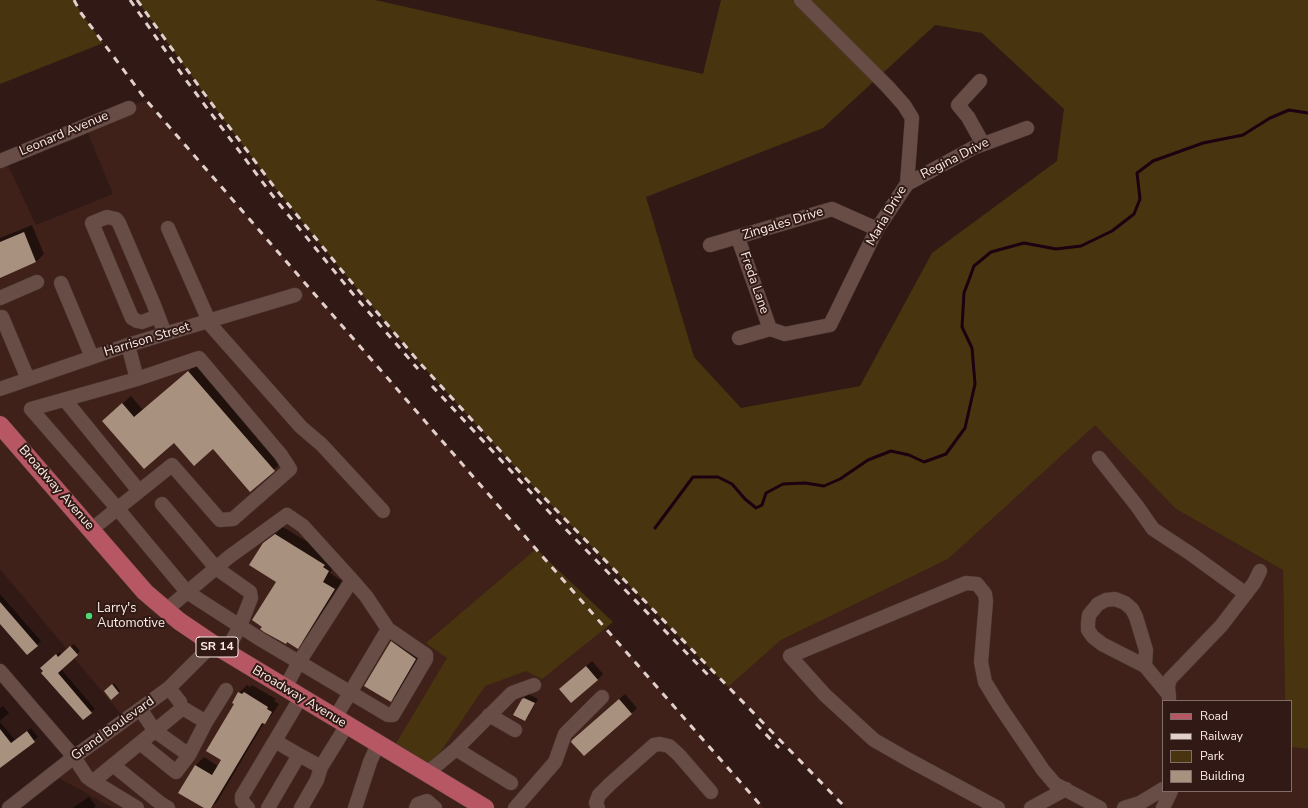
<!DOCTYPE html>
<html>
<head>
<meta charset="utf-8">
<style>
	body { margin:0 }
	#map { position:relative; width:1308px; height:808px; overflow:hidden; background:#311a15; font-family:"Nunito Sans",sans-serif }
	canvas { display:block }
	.legend { position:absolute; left:1162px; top:700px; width:130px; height:92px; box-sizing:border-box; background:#311a15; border:1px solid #826e69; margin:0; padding:5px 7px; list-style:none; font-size:12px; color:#fbebe6 }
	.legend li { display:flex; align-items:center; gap:8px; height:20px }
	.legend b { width:20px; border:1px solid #826e69 }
</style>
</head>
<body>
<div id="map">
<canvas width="1308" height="808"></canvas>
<ul class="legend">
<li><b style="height:5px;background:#b75763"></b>Road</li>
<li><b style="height:5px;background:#e0cfca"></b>Railway</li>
<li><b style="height:11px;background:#48350f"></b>Park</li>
<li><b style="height:11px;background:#a9917f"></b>Building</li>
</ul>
</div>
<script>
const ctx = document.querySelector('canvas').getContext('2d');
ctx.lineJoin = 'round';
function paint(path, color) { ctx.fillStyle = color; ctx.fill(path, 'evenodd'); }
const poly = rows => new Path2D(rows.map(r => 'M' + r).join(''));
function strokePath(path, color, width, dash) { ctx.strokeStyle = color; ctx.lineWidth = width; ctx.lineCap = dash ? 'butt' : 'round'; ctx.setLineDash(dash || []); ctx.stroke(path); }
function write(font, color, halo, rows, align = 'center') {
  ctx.font = font + ' "Nunito Sans",sans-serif'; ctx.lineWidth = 4; ctx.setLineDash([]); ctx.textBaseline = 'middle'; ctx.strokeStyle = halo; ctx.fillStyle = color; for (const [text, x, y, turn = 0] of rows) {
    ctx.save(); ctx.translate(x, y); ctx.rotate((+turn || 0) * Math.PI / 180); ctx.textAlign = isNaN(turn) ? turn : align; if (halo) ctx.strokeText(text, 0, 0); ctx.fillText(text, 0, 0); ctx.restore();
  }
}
paint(poly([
	[146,100,764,808,113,808,52,774,125,719,0,569,0,161,5,159,36,225,113,194,85,126],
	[1095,424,1176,509,1283,570,1285,701,1163,701,1163,791,1291,791,1291,747,1308,749,1308,808,846,808,728,687,781,640,948,559]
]), '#3f211a');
paint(poly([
	[0,0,74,0,81,13,103,43,0,84],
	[137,0,375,0,703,74,721,0,1308,0,1308,749,1291,747,1291,701,1285,701,1283,570,1176,509,1095,425,948,559,781,640,728,687,526,479,419,362,343,272,275,188,203,92],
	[935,25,982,33,1064,109,1057,161,932,253,860,386,741,408,694,357,646,197,823,128],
	[536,549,613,622,542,679,526,671,485,686,426,773,391,752,447,658,426,643]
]), '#48350f');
paint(poly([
	[32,225,44,254,36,262,1,276,0,279,0,238],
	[197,364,282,462,250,491,213,448,174,442,103,421,131,396,143,410],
	[283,527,332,557,336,563,330,573,342,581,305,639,297,647,278,581,264,543],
	[0,594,41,641,27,654,0,621],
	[399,634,424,650,398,693,391,701,391,642],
	[74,644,80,651,61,669,95,709,91,712,45,665,60,652,62,654],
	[592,661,603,674,597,680,566,683],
	[114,683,120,691,119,693,105,691],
	[247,685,250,687,252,685,276,699,274,701,279,704,272,715,264,723,217,802,211,808,206,808,180,792,196,765,204,757,218,766,222,760,239,693],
	[528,694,538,699,528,717,525,720,522,699],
	[625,694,637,708,631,714,579,734],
	[3,706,9,713,0,721,0,708],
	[0,722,15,740,31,728,38,737,0,766],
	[89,797,96,806,94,808,72,808]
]), '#0007');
strokePath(poly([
	[655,528,693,477,718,477,732,484,745,499,756,508,762,505,766,493,783,484,805,483,824,486,840,479,868,460,891,451,909,455,924,462,946,454,965,428,975,384,972,348,962,327,964,293,974,266,991,252,1024,243,1056,249,1081,246,1112,231,1134,214,1140,199,1137,173,1153,161,1203,143,1243,135,1270,118,1289,110,1308,113]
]), '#1d0110', 3);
paint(poly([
	[24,232,36,262,0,278,0,242],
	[188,371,275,471,250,492,213,449,194,466,174,443,144,469,102,421,122,403,134,417],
	[275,534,325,565,323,567,329,571,323,582,335,589,298,649,287,642,286,644,264,632,260,629,262,627,252,620,276,582,249,565,263,543],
	[0,602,38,646,27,655,0,624],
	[391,641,416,659,391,702,364,686],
	[70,646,78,655,58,673,92,713,83,720,41,673,43,671,40,668,56,654,58,657],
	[586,666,598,680,571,703,559,689],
	[112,684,119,693,111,700,104,691],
	[238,692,242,694,244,692,268,707,267,709,272,712,265,724,262,723,211,808,204,808,178,793,195,765,212,775,221,760,206,751,234,704,232,703],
	[524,698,535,703,525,721,513,715,522,699],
	[619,699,632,714,584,756,571,742,572,740],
	[0,729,11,743,27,731,35,742,0,768]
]), '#a9917f');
const minor = poly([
	[980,81,958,105,968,117,983,144],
	[0,161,129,108],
	[907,184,973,148,1027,128],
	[168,228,209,321],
	[738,238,770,329],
	[710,245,832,209,877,229],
	[61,283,92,357],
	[0,298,37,282],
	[158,316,142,322,137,321,132,318,92,223,107,217,116,219,119,223,154,305,165,334],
	[2,317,28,379],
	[207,321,301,427,322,445,383,511],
	[739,338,770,329,785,334,830,325,877,229,907,184,912,118,904,105,887,86,801,0],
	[137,379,31,409,117,508,187,592,260,639,388,715,393,715,426,659,426,655,388,629],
	[0,389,128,345,295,295],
	[65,400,139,491],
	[1099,458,1137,506,1153,529,1191,554,1246,594],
	[162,504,216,568,250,592,251,598,240,626,226,652],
	[92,529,172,465,220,520,233,519,290,469,281,455,199,358,137,379,128,345],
	[166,610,229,557,287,515,303,526,352,580,366,596,388,629,335,718],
	[1145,666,1146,650,1136,617,1132,609,1125,603,1115,599,1106,600,1098,604,1089,615,1088,623,1088,630,1093,637,1102,644,1145,666,1169,695],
	[0,671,74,757,87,777,91,780,96,779,179,711,181,707,180,702,169,688],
	[285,688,299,662,352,580],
	[1169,699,1168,686,1170,679,1221,626,1254,583,1260,571],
	[140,709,155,731,189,755],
	[489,715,515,730],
	[206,722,226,690],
	[275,741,299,755],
	[140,743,176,772,189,755,206,722,181,707],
	[456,749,511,783],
	[113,765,160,803,168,808],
	[426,773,437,765,456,749,512,693,534,685],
	[91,780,137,808],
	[9,808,74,757,169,688,213,644],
	[248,808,242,801,242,796,301,697],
	[268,808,299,755,321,767],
	[301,808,317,780,321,767,347,725],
	[355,808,370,762,378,744],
	[416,808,418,804,427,801,435,808],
	[515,808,555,762,565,734,602,697],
	[598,808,596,803,599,795,610,784,654,745,660,744,669,746,679,755,711,792],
	[998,808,909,760,874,740,825,695,790,656,966,583,977,584,985,594,986,601,981,662,985,682,999,705,1043,770,1055,784,1100,808],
	[1031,808,1066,789],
	[1124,808,1140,803,1163,789],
	[1163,808,1171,791]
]);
const major = poly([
	[0,425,145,592,179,621,213,644,485,808]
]);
strokePath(minor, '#4a3834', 15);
strokePath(major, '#4a3834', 19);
strokePath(minor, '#684d46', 14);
strokePath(major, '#b75763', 18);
strokePath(poly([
	[74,0,81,13,146,100,536,549,763,808],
	[130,0,183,76,276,200,353,294,418,369],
	[137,0,203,92,275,188,343,272,419,362,526,479,846,808],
	[432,386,551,514,712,679],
	[756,724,779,748]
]), '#e0cfca', 3, [7, 7]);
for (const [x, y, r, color] of [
	[89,616,4,"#50d674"]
]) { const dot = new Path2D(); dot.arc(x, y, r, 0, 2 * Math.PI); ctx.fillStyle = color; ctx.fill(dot); strokePath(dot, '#311a15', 1.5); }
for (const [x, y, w] of [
	[217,647,42]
]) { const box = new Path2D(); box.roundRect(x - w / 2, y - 10, w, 20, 3); ctx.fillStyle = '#311a15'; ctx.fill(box); strokePath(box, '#fbebe6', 1); }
write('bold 12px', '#fbebe6', null, [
	["SR 14",217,647]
]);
write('13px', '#fbebe6', '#311a15', [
	["Leonard Avenue",64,134,-23],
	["Regina Drive",955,159,-27],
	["Maria Drive",887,216,-60],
	["Zingales Drive",783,224,-17],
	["Freda Lane",754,283,71],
	["Harrison Street",147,340,-17],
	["Broadway Avenue",56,488,49],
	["Broadway Avenue",299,697,31],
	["Grand Boulevard",113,729,-36]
]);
write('13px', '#fbebe6', '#311a15', [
	["Larry's",97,609],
	["Automotive",97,624]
], 'left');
</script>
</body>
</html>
